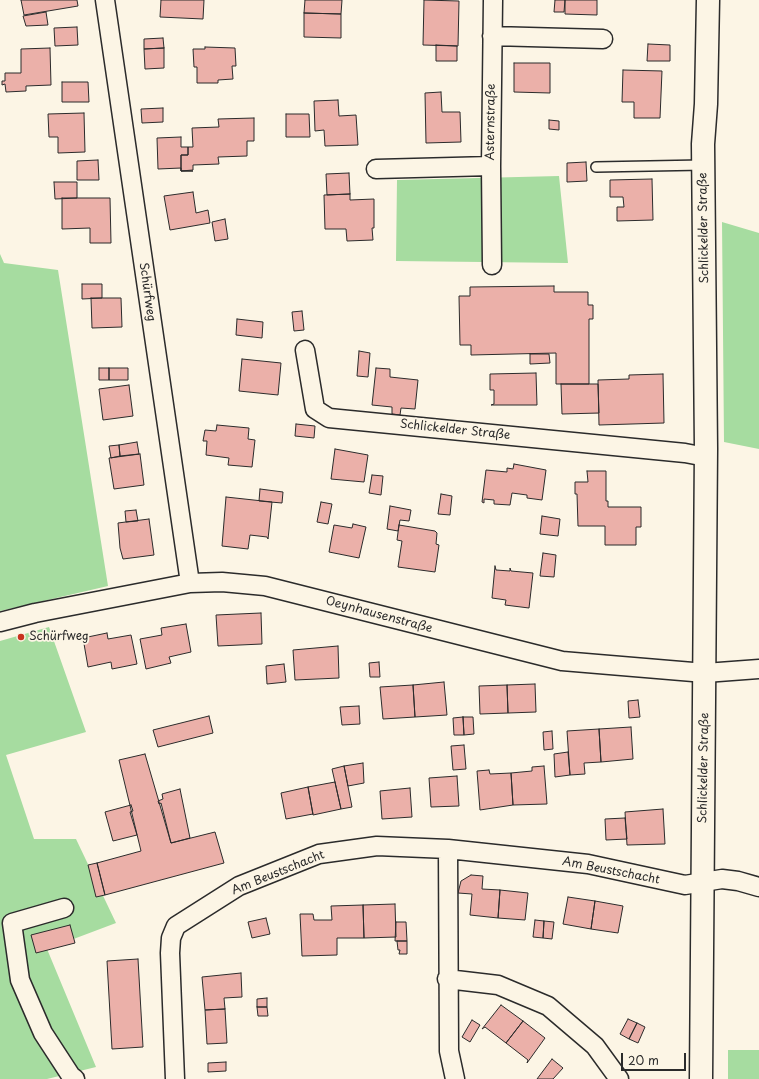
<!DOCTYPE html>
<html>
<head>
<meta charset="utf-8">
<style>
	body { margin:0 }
	#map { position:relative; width:759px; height:1079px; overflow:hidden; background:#fcf5e5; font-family:"Playpen Sans",sans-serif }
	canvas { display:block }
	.scale { position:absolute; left:621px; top:1053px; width:65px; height:18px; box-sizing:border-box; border:2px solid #2b2b2b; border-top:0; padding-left:5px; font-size:12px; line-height:14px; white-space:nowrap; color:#2b2b2b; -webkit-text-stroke:3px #fcf5e5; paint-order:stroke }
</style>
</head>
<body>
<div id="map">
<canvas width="759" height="1079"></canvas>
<div class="scale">20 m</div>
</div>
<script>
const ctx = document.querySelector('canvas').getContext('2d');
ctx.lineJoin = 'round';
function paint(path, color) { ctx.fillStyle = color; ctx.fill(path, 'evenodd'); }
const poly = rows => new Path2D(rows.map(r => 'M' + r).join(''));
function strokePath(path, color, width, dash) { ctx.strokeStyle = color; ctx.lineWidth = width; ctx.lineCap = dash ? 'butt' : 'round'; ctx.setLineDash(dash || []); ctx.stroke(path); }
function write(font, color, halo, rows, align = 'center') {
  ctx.font = font + ' "Playpen Sans",sans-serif'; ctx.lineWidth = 3.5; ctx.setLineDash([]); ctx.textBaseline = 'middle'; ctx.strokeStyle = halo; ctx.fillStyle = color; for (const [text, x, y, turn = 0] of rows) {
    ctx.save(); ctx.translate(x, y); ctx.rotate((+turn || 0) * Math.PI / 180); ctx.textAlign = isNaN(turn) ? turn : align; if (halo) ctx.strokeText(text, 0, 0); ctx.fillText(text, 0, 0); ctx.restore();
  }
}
paint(poly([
	[559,176,568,263,396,261,397,180],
	[722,222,759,233,759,449,724,442],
	[0,254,4,263,58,270,108,586,0,611],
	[49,627,86,732,6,755,34,839,76,839,116,923,47,949,96,1067,47,1079,0,1079,0,641],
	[728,1050,759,1050,759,1079,728,1079]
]), '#a6dca0');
const building = poly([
	[21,0,77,0,78,6,24,15,21,0],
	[161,0,204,0,203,19,160,17,161,0],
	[305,0,342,0,341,14,304,13,305,0],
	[424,0,459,1,458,46,423,45,424,0],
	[555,0,565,0,564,12,554,12,555,0],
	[565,0,597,0,597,15,565,14,565,0],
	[46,12,48,25,26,26,23,16,46,12],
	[304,13,341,14,341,38,304,37,304,13],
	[77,27,78,45,55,46,54,28,77,27],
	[163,38,164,48,144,49,144,39,163,38],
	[648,44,670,45,670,61,647,61,648,44],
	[436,45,457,46,457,61,436,61,436,45],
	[205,47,235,48,236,66,232,66,233,79,218,80,218,83,197,83,197,67,194,67,193,49,205,49,205,47],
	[50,48,51,85,26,86,26,91,6,92,5,84,2,85,2,81,5,81,5,73,21,73,21,49,50,48],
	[164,48,164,68,145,69,144,49,164,48],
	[514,63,550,63,550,93,514,92,514,63],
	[623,70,662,71,660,118,634,118,634,102,622,102,623,70],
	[62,82,88,82,89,102,62,102,62,82],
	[441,92,442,112,460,112,461,142,426,143,425,93,441,92],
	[338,100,339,116,356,115,358,145,325,146,324,130,315,131,314,101,338,100],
	[163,108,163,122,142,123,141,109,163,108],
	[84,113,85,152,58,153,58,137,49,137,48,114,84,113],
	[286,114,309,114,310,137,286,137,286,114],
	[254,118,254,141,247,141,247,156,218,157,219,164,193,165,193,170,181,171,181,155,188,155,188,147,193,147,192,128,219,127,218,119,254,118],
	[549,120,559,121,559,130,549,129,549,120],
	[181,137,181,147,188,147,188,155,181,155,181,171,193,171,181,171,181,168,158,169,157,138,181,137],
	[98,160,99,180,77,180,77,161,98,160],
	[586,162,587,181,567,182,567,163,586,162],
	[349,173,350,194,327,195,326,174,349,173],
	[652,179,653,220,617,221,617,207,624,207,623,197,610,197,610,180,652,179],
	[54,182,77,182,77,198,55,199,54,182],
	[193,192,196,213,208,210,210,223,170,230,164,196,193,192],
	[350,194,350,200,374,199,374,228,372,228,373,240,347,241,346,229,325,229,324,195,350,194],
	[62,198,110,198,111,243,90,243,90,228,62,229,62,198],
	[225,219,228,239,215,241,212,222,225,219],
	[82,284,102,284,102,298,82,299,82,284],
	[554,286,554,292,588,292,588,305,593,305,593,319,589,319,589,384,556,384,556,353,471,355,471,345,460,345,459,296,470,296,470,287,554,286],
	[91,298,121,298,122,327,92,328,91,298],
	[302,311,304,330,294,331,292,312,302,311],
	[237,319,263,322,262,338,236,335,237,319],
	[359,351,370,353,368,377,357,376,359,351],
	[530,354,549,354,550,363,530,364,530,354],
	[242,359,281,363,278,395,239,391,242,359],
	[99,368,109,368,109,380,99,380,99,368],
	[109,368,128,368,128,380,109,380,109,368],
	[376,368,390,369,390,377,418,380,415,409,401,408,400,415,392,414,392,407,372,405,376,368],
	[536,373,537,405,491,405,494,404,494,390,490,390,490,374,536,373],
	[663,374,664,423,599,425,598,380,629,379,629,375,663,374],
	[561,384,598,384,599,413,562,414,561,384],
	[129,385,133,416,103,420,99,389,129,385],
	[296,424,315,426,314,438,295,436,296,424],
	[217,425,249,428,248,439,255,440,252,467,228,465,229,458,206,455,207,441,203,441,205,430,216,431,217,425],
	[137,442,139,454,120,456,119,445,137,442],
	[119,445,120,456,111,458,109,446,119,445],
	[335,449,368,455,364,482,331,479,335,449],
	[140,454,144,485,114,489,109,458,140,454],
	[514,464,546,470,542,500,527,498,527,495,512,493,510,505,494,504,494,500,484,499,484,503,482,502,486,470,507,472,507,468,513,469,514,464],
	[587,471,606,471,606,501,608,501,608,507,641,507,641,527,636,527,636,545,605,545,605,526,578,526,577,494,575,494,575,482,588,482,587,471],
	[372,475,383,476,381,495,369,493,372,475],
	[260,489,283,492,282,503,259,501,260,489],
	[441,494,452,496,450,515,438,514,441,494],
	[226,497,272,502,268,539,267,537,250,535,248,549,222,546,226,497],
	[321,502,332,504,328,524,317,522,321,502],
	[390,506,411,510,409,521,400,520,398,531,387,529,390,506],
	[136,510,138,521,126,522,125,511,136,510],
	[542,516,560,519,558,536,540,534,542,516],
	[149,519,154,555,123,559,120,548,118,523,149,519],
	[353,524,366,527,359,558,329,552,334,525,352,528,353,524],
	[399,525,435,531,437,533,436,544,439,545,435,572,398,567,402,541,397,540,399,525],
	[543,553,556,555,554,577,540,576,543,553],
	[495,566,496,570,510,571,510,568,511,571,533,573,529,608,505,605,506,600,492,598,495,566],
	[261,613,262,644,218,646,216,615,261,613],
	[186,624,191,652,169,657,171,663,146,669,140,639,162,635,161,628,186,624],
	[107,633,108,639,131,635,137,664,112,669,111,662,88,667,83,638,107,633],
	[338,646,339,678,295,680,293,650,338,646],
	[379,662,380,677,370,677,369,663,379,662],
	[284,664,286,682,267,684,266,666,284,664],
	[444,682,447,715,415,717,413,685,444,682],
	[535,684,536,712,508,713,507,685,535,684],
	[413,685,415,717,383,719,380,687,413,685],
	[507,685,508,713,480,714,479,686,507,685],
	[638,700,640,717,629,718,628,701,638,700],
	[359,706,360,724,342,725,340,707,359,706],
	[209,716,213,733,158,747,153,730,209,716],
	[463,717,473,717,474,734,464,735,463,717],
	[463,717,464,735,454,735,453,718,463,717],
	[631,727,633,759,601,762,599,729,631,727],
	[599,729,601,762,584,763,585,774,570,775,567,731,599,729],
	[552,731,553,749,544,750,543,732,552,731],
	[464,745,466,769,453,770,451,746,464,745],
	[568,752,570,775,555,777,554,754,568,752],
	[145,754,171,843,215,832,224,863,105,895,97,863,141,851,119,760,145,754],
	[363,763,364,783,348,786,344,766,363,763],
	[344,766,352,807,341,809,332,769,344,766],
	[544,766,547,804,513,805,511,773,532,771,532,767,544,766],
	[489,770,490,774,511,773,513,805,480,810,477,771,489,770],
	[457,776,459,806,431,807,429,778,457,776],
	[335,782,341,809,313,815,308,787,335,782],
	[308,787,313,814,286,819,281,793,308,787],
	[410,788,412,817,382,819,380,791,410,788],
	[180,789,190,838,171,843,161,803,159,804,158,801,163,799,162,794,180,789],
	[131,805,133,811,130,812,137,835,113,841,105,812,131,805],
	[663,809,665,844,627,845,625,812,663,809],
	[625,818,627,839,606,840,605,819,625,818],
	[97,863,105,895,96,897,88,865,97,863],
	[471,875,483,876,482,889,500,890,498,918,470,915,472,894,458,893,461,881,471,875],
	[500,890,528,893,525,920,498,918,500,890],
	[568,897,595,901,591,929,563,924,568,897],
	[595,901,623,906,618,933,591,929,595,901],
	[395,904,396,937,364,938,363,905,395,904],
	[363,905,364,938,337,938,337,955,302,956,300,914,313,914,314,920,332,920,331,906,363,905],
	[266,918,270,934,252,938,248,922,266,918],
	[535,920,544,921,543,938,533,937,535,920],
	[544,921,554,922,552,939,543,938,544,921],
	[396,922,406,922,407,941,395,941,396,922],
	[70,925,75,943,36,953,31,935,70,925],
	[397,941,407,941,407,954,399,954,400,950,398,950,397,941],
	[138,959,143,1047,112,1049,107,961,138,959],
	[241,973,242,997,224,998,225,1009,205,1010,202,977,241,973],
	[267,998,267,1007,257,1007,257,999,267,998],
	[501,1005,523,1021,506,1043,485,1027,482,1029,501,1005],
	[257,1007,267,1007,268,1016,258,1016,257,1007],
	[225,1009,227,1043,207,1044,205,1010,225,1009],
	[628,1019,637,1023,629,1039,620,1034,628,1019],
	[472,1020,480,1025,470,1042,462,1037,472,1020],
	[523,1021,545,1038,527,1063,528,1060,506,1043,523,1021],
	[637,1023,645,1027,638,1043,629,1039,637,1023],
	[552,1059,563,1068,553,1079,537,1079,552,1059],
	[226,1062,226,1071,208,1072,208,1063,226,1062]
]);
paint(building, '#ebb0a9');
strokePath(building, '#2b2b2b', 1);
const service = poly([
	[596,167,703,165]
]);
const minor = poly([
	[105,0,190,583],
	[492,36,603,39],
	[491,166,492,265],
	[376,169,491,166,493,0],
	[305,350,315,409,329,418,685,453,706,457],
	[0,622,35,613,190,583,222,582,265,586,562,661,705,673,759,669],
	[448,849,449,1051,455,1079],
	[64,908,12,923,20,980,43,1033,71,1076,75,1079],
	[447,979,498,985,548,1006,595,1046,619,1079],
	[175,1079,170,953,171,938,176,926,239,886,319,854,377,846,448,849,588,864,685,885,722,879,738,881,759,887]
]);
const secondary = poly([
	[701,1079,706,449,703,144,706,104,708,0]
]);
strokePath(service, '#2b2b2b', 12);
strokePath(minor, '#2b2b2b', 21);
strokePath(secondary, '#2b2b2b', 25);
strokePath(service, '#fcf5e5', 9);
strokePath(minor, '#fcf5e5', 18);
strokePath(secondary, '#fcf5e5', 22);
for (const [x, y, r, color] of [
	[21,637,4,"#c8321e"]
]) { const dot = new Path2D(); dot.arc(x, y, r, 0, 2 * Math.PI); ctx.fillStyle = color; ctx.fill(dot); strokePath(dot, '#fcf5e5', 1.5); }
write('12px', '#2b2b2b', '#fcf5e5', [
	["Asternstraße",491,122,-89],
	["Schlickelder Straße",704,228,-91],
	["Schürfweg",147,292,82],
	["Schlickelder Straße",455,430,6],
	["Oeynhausenstraße",379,615,15],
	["Schlickelder Straße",704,768,-89],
	["Am Beustschacht",611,871,11],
	["Am Beustschacht",278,873,-22]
]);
write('12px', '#2b2b2b', '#fcf5e5', [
	["Schürfweg",29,637]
], 'left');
</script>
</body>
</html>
